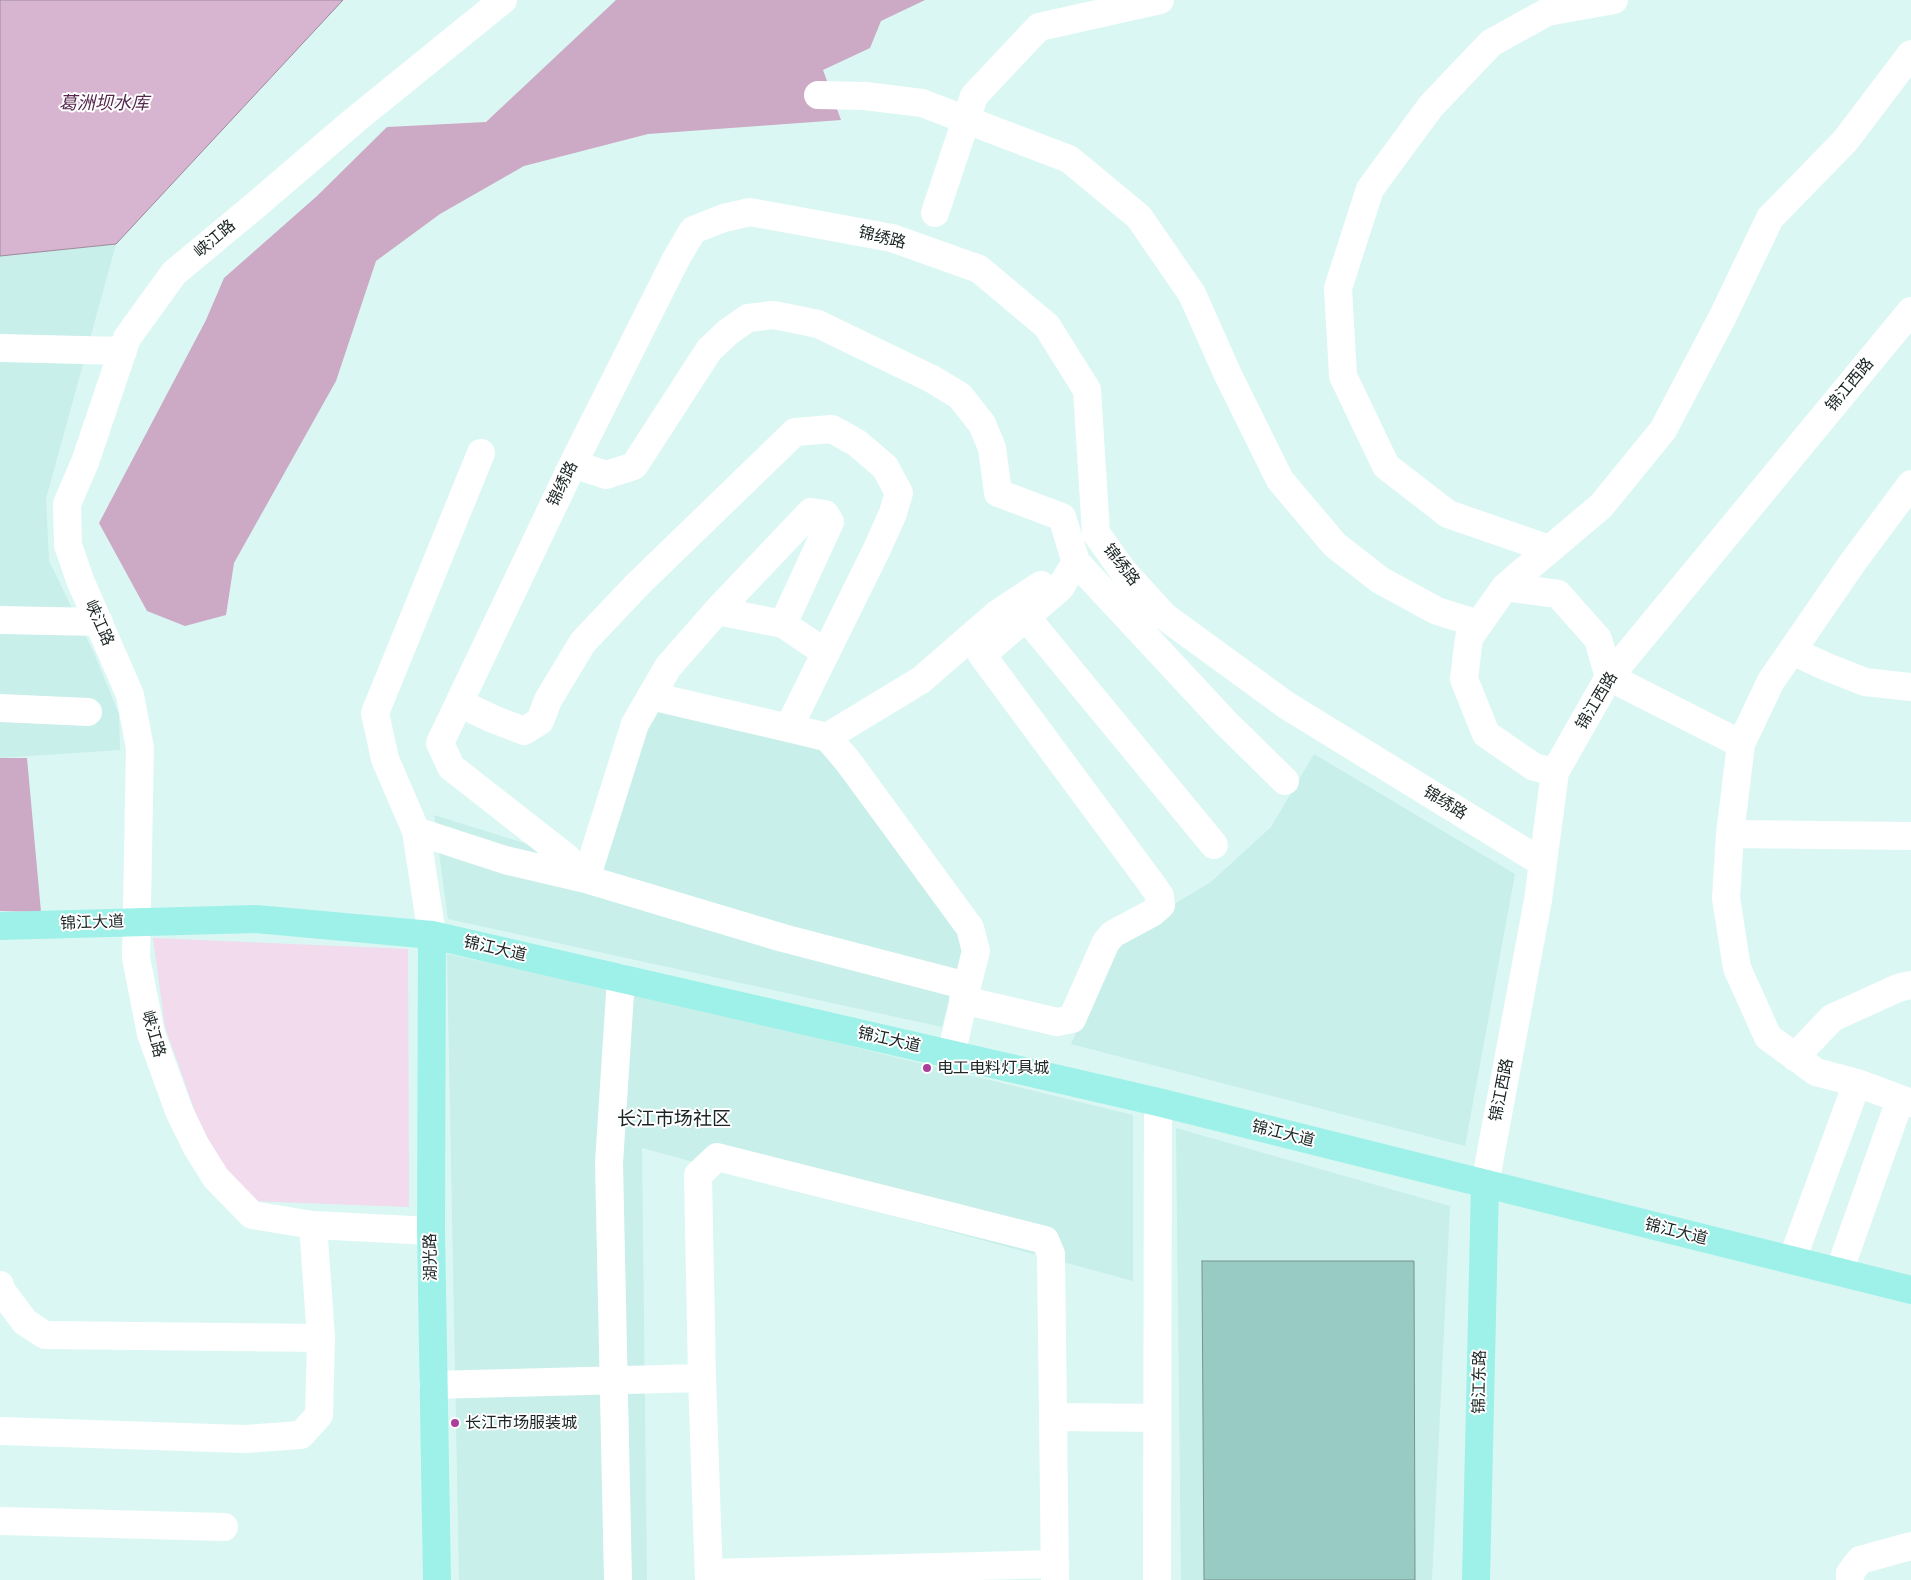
<!DOCTYPE html>
<html>
<head>
<meta charset="utf-8">
<style>
	body { margin:0 }
	canvas { display:block; background:#daf7f3 }
</style>
</head>
<body>
<canvas width="1911" height="1580"></canvas>
<script>
const ctx = document.querySelector('canvas').getContext('2d');
ctx.lineJoin = 'round';
function paint(path, color) { ctx.fillStyle = color; ctx.fill(path, 'evenodd'); }
const poly = rows => new Path2D(rows.map(r => 'M' + r).join(''));
function strokePath(path, color, width, dash) { ctx.strokeStyle = color; ctx.lineWidth = width; ctx.lineCap = dash ? 'butt' : 'round'; ctx.setLineDash(dash || []); ctx.stroke(path); }
function write(font, color, halo, rows, align = 'center') {
  ctx.font = font + ' Karla,"Noto Sans SC",sans-serif'; ctx.lineWidth = 4; ctx.setLineDash([]); ctx.textBaseline = 'middle'; ctx.strokeStyle = halo; ctx.fillStyle = color; for (const [text, x, y, turn = 0] of rows) {
    ctx.save(); ctx.translate(x, y); ctx.rotate((+turn || 0) * Math.PI / 180); ctx.textAlign = isNaN(turn) ? turn : align; if (halo) ctx.strokeText(text, 0, 0); ctx.fillText(text, 0, 0); ctx.restore();
  }
}
paint(poly([
	[116,244,46,499,49,561,93,651,119,714,120,750,0,758,0,256],
	[657,709,822,751,962,934,961,955,942,1027,448,919,434,815,598,866,646,725],
	[1314,754,1515,874,1465,1146,1071,1044,1117,938,1211,882,1271,827],
	[447,954,649,997,1133,1115,1133,1281,642,1148,647,1580,459,1580],
	[1176,1128,1450,1206,1432,1580,1181,1580]
]), '#c8efe9');
paint(poly([
	[153,938,408,949,409,1207,252,1201,221,1167,196,1114,165,1027]
]), '#f1dbec');
paint(poly([
	[616,0,925,0,881,21,870,48,823,70,841,120,648,134,524,166,440,214,376,261,336,381,234,563,226,615,185,626,147,611,99,523,206,320,224,278,317,196,387,127,486,122],
	[0,758,27,758,41,912,0,911]
]), '#cca9c4');
const water = poly([
	[0,0,343,0,116,244,0,256,0,0]
]);
paint(water, '#d7b4cf');
strokePath(water, '#9e899c', 1);
const building = poly([
	[1202,1261,1414,1261,1415,1580,1204,1580,1202,1261]
]);
paint(building, '#97cbc4');
strokePath(building, '#78938f', 1);
strokePath(poly([
	[818,95,865,96,922,103,1069,159,1139,217,1192,294,1228,375,1280,480,1335,545,1380,580,1437,611,1479,624],
	[935,213,974,96,1039,27,1160,0],
	[0,348,123,351],
	[573,464,606,475,634,466,709,350,728,332,748,318,774,315,818,324,932,379,960,396,982,424,992,448,998,493,1062,517,1076,562,1225,722,1285,781],
	[1911,484,1853,562,1771,681,1741,744,1730,834,1726,898,1737,968,1768,1037,1816,1072,1857,1083,1911,1103],
	[1549,549,1448,514,1386,466,1343,376,1338,288,1370,189,1431,106,1491,43,1547,12,1614,0],
	[1505,587,1558,594,1598,639,1609,677,1741,744],
	[717,611,783,624,826,653],
	[1026,617,1214,845],
	[0,620,99,622],
	[1792,651,1827,667,1865,682,1911,687],
	[651,696,827,737,847,760,970,928,976,951,967,986],
	[459,703,493,719,524,731,540,721,548,700,583,642,638,584,795,432,832,429,857,443,885,467,899,493,893,513,877,549,789,727],
	[0,708,88,712],
	[827,737,921,680,997,614,1041,585],
	[1555,772,1534,767,1486,734,1464,679,1469,638,1505,587,1601,506,1663,430,1723,316,1770,218,1845,141,1911,54],
	[416,831,505,860,586,879,783,938,967,986,951,1055],
	[1730,834,1911,836],
	[586,879,566,857,451,767,440,743,573,464,676,259,693,230,724,218,750,212,892,238,979,269,1047,326,1087,390,1096,533,1123,571,1164,616,1286,705,1543,863],
	[586,879,635,724,668,667,717,611,811,512,825,514,830,522,783,624],
	[432,935,416,831,385,759,375,713,481,453],
	[963,1000,1057,1022,1072,1019,1106,942,1113,934,1152,913,1161,905,1160,896,1151,883,982,655,1060,588,1076,562],
	[1795,1057,1832,1018,1898,988,1911,985],
	[1485,1184,1538,900,1555,772,1609,677,1911,311],
	[431,1231,313,1225,252,1215,216,1178,196,1146,179,1111,151,1034,136,958,140,748,130,695,80,580,68,545,67,504,85,462,127,338,174,273,257,204,355,120,503,0],
	[1792,1260,1857,1083],
	[1839,1272,1900,1100],
	[0,1285,1,1290,25,1322,45,1335,321,1338],
	[433,1385,702,1378],
	[1053,1417,1157,1418],
	[0,1431,245,1439,301,1435,319,1415,321,1338,313,1225],
	[0,1521,224,1527],
	[709,1573,1055,1564],
	[618,1580,609,1163,621,978],
	[709,1580,702,1378,698,1175,717,1157,1045,1240,1051,1254,1055,1580],
	[1157,1580,1158,1102],
	[1850,1580,1850,1573,1860,1560,1911,1546]
]), '#fff', 28);
strokePath(poly([
	[0,926,256,919,432,935,1158,1102,1911,1290],
	[432,935,431,1231,437,1580],
	[1476,1580,1485,1184]
]), '#9ef1e9', 28);
for (const [x, y, r, color] of [
	[927,1068,5,"#ac3e9c"],
	[455,1423,5,"#ac3e9c"]
]) { const dot = new Path2D(); dot.arc(x, y, r, 0, 2 * Math.PI); ctx.fillStyle = color; ctx.fill(dot); strokePath(dot, '#fff', 2); }
write('16px', '#1a2524', '#fff', [
	["锦绣路",882,238,14],
	["峡江路",215,239,-40],
	["锦江西路",1850,385,-50],
	["锦绣路",563,484,-64],
	["锦绣路",1121,565,52],
	["峡江路",99,623,66],
	["锦江西路",1597,701,-59],
	["锦绣路",1445,803,32],
	["锦江大道",92,923,-2],
	["锦江大道",495,949,13],
	["峡江路",153,1034,74],
	["锦江大道",889,1040,13],
	["锦江西路",1502,1090,-79],
	["锦江大道",1283,1134,14],
	["锦江大道",1676,1232,14],
	["湖光路",431,1257,-91],
	["锦江东路",1480,1382,-89]
]);
write('16px', '#1a2524', '#fff', [
	["电工电料灯具城",937,1068],
	["长江市场服装城",465,1423]
], 'left');
write('italic 18px', '#54274d', '#fff', [
	["葛洲坝水库",104,104]
]);
write('19px', '#1a2524', '#fff', [
	["长江市场社区",674,1120]
]);
</script>
</body>
</html>
